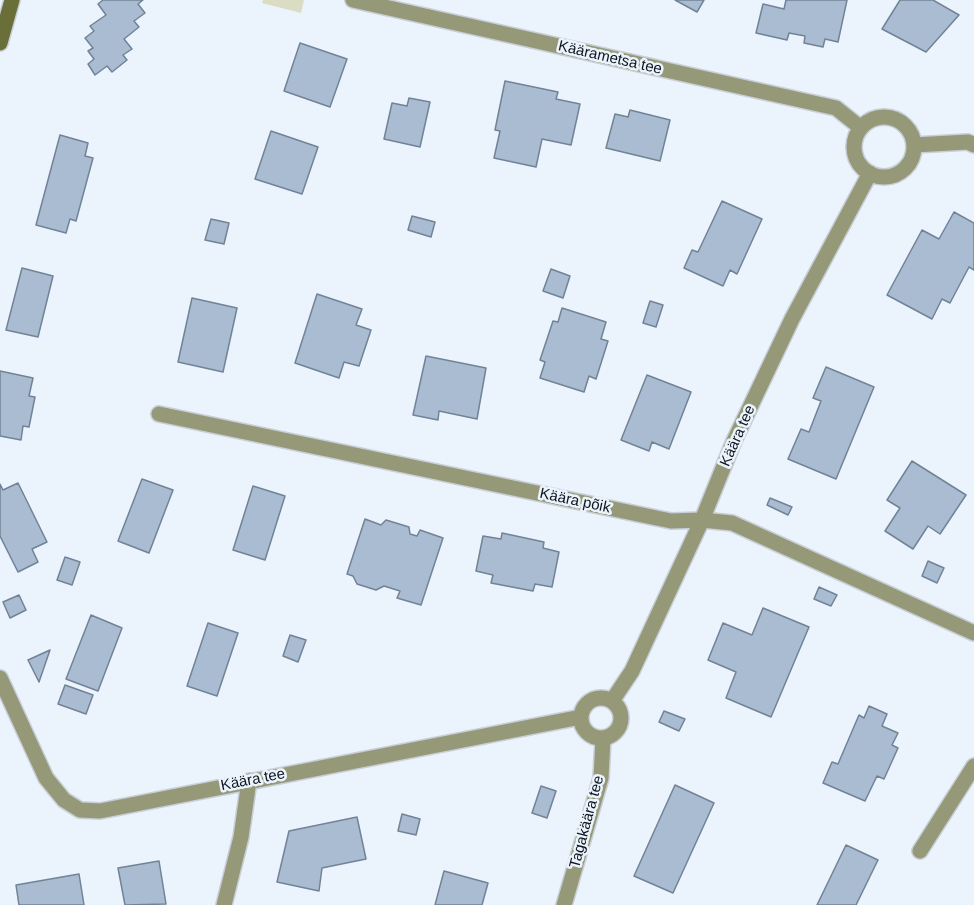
<!DOCTYPE html>
<html>
<head>
<meta charset="utf-8">
<style>
	body { margin:0 }
	canvas { display:block; background:#ebf3fc }
</style>
</head>
<body>
<canvas width="974" height="905"></canvas>
<script>
const ctx = document.querySelector('canvas').getContext('2d');
ctx.lineJoin = 'round';
function paint(path, color) { ctx.fillStyle = color; ctx.fill(path, 'evenodd'); }
const poly = rows => new Path2D(rows.map(r => 'M' + r).join(''));
function strokePath(path, color, width, dash) { ctx.strokeStyle = color; ctx.lineWidth = width; ctx.lineCap = dash ? 'butt' : 'round'; ctx.setLineDash(dash || []); ctx.stroke(path); }
function write(font, color, halo, rows, align = 'center') {
  ctx.font = font + ' Helvetica,sans-serif'; ctx.lineWidth = 5; ctx.setLineDash([]); ctx.textBaseline = 'middle'; ctx.strokeStyle = halo; ctx.fillStyle = color; for (const [text, x, y, turn = 0] of rows) {
    ctx.save(); ctx.translate(x, y); ctx.rotate((+turn || 0) * Math.PI / 180); ctx.textAlign = isNaN(turn) ? turn : align; if (halo) ctx.strokeText(text, 0, 0); ctx.fillText(text, 0, 0); ctx.restore();
  }
}
paint(poly([
	[263,0,304,0,301,13,262,3]
]), '#daddc3');
const building = poly([
	[103,0,143,0,138,4,145,13,134,21,139,27,124,39,132,49,123,55,127,60,112,72,107,66,95,75,88,64,94,59,88,51,93,48,85,38,94,31,90,26,106,15,98,4,103,0],
	[675,0,704,0,697,12,675,0],
	[786,0,847,0,838,42,825,39,823,47,804,43,805,36,789,33,787,40,756,33,763,4,784,9,786,0],
	[900,0,933,0,959,15,926,52,882,29,900,0],
	[300,43,347,59,330,107,284,91,300,43],
	[505,81,558,92,556,99,580,104,571,145,542,139,536,167,494,158,500,131,495,130,505,81],
	[409,98,430,102,420,147,384,139,392,103,407,106,409,98],
	[630,110,670,120,660,161,606,148,615,114,628,117,630,110],
	[271,131,318,147,302,194,255,179,271,131],
	[60,135,88,143,85,156,93,158,76,221,70,219,66,233,36,225,60,135],
	[722,201,762,219,737,274,730,270,723,286,684,268,692,250,698,252,722,201],
	[954,212,974,223,974,270,969,267,950,303,942,299,932,319,887,295,922,230,939,239,954,212],
	[412,216,435,222,431,237,408,230,412,216],
	[211,219,229,223,224,244,205,240,211,219],
	[22,268,53,276,38,337,6,330,22,268],
	[551,269,570,276,563,298,543,291,551,269],
	[317,294,362,309,356,325,371,330,359,366,344,362,339,378,295,363,317,294],
	[192,298,237,308,223,372,178,362,192,298],
	[650,301,663,305,656,327,643,323,650,301],
	[562,308,606,322,601,339,608,341,596,379,589,376,584,392,540,378,545,362,540,360,553,321,558,322,562,308],
	[426,356,486,368,477,419,439,411,438,420,413,415,426,356],
	[826,367,874,387,836,479,788,459,801,429,809,432,821,401,813,398,826,367],
	[0,371,33,378,29,396,35,397,29,427,23,426,21,440,0,436,0,371],
	[647,375,691,392,669,449,652,442,649,451,621,440,647,375],
	[912,461,966,495,940,534,928,526,913,549,885,531,900,508,887,500,912,461],
	[142,479,173,490,149,553,118,541,142,479],
	[18,483,47,542,32,549,38,562,18,572,0,536,0,484,3,490,18,483],
	[253,486,285,496,265,560,233,550,253,486],
	[770,498,792,507,788,515,767,505,770,498],
	[365,519,381,525,386,520,409,527,410,534,417,536,420,530,443,538,421,605,397,598,400,591,384,586,376,590,357,584,353,576,347,574,365,519],
	[502,533,544,542,543,548,559,552,552,587,535,584,533,591,491,583,493,575,476,571,483,536,501,539,502,533],
	[65,557,80,562,72,585,57,580,65,557],
	[928,561,944,568,937,583,922,576,928,561],
	[819,587,837,595,831,606,814,599,819,587],
	[19,595,26,610,10,618,3,602,19,595],
	[763,608,809,627,771,717,726,698,736,672,708,660,723,623,752,635,763,608],
	[91,615,122,628,98,691,66,679,91,615],
	[208,623,238,633,217,696,187,686,208,623],
	[290,635,306,640,298,662,283,656,290,635],
	[50,650,39,682,28,660,50,650],
	[65,685,93,695,86,714,58,704,65,685],
	[869,706,887,714,882,726,898,733,892,745,898,748,884,779,877,776,865,801,823,783,832,762,838,764,859,715,864,718,869,706],
	[664,711,685,719,679,731,659,722,664,711],
	[675,785,714,803,673,893,634,876,675,785],
	[541,786,556,791,547,818,532,813,541,786],
	[402,814,420,819,416,835,398,831,402,814],
	[357,817,366,859,322,868,319,891,277,882,289,831,357,817],
	[846,845,878,860,856,905,817,905,846,845],
	[159,861,166,904,125,905,118,868,159,861],
	[444,871,488,883,482,905,435,905,444,871],
	[79,874,84,905,19,905,16,885,79,874]
]);
paint(building, '#a9bcd1');
strokePath(building, '#718397', 1.5);
const street = poly([
	[353,0,836,108,861,128],
	'854 147a30 30 0 1 1 60 0a30 30 0 1 1-60 0Z',
	[914,145,968,142,974,145],
	[159,414,671,521,702,520,732,523,974,633],
	[0,678,46,778,64,800,80,810,100,811,581,717],
	'581 718a20 20 0 1 1 40 0a20 20 0 1 1-40 0Z',
	[612,701,632,671,702,520,734,441,792,319,870,173],
	[920,851,974,766],
	[224,905,241,837,249,781],
	[564,905,601,778,603,738]
]);
const secondary = poly([
	[0,43,12,0]
]);
strokePath(street, '#c8cfd8', 18);
strokePath(secondary, '#c8cfd8', 18);
strokePath(street, '#969977', 15);
strokePath(secondary, '#6a6f3a', 15);
write('15px', '#0e151c', '#ebf3fc', [
	["Käärametsa tee",610,58,13],
	["Käära tee",738,436,-66],
	["Käära põik",575,501,12],
	["Käära tee",253,780,-11],
	["Tagakäära tee",587,822,-75]
]);
</script>
</body>
</html>
